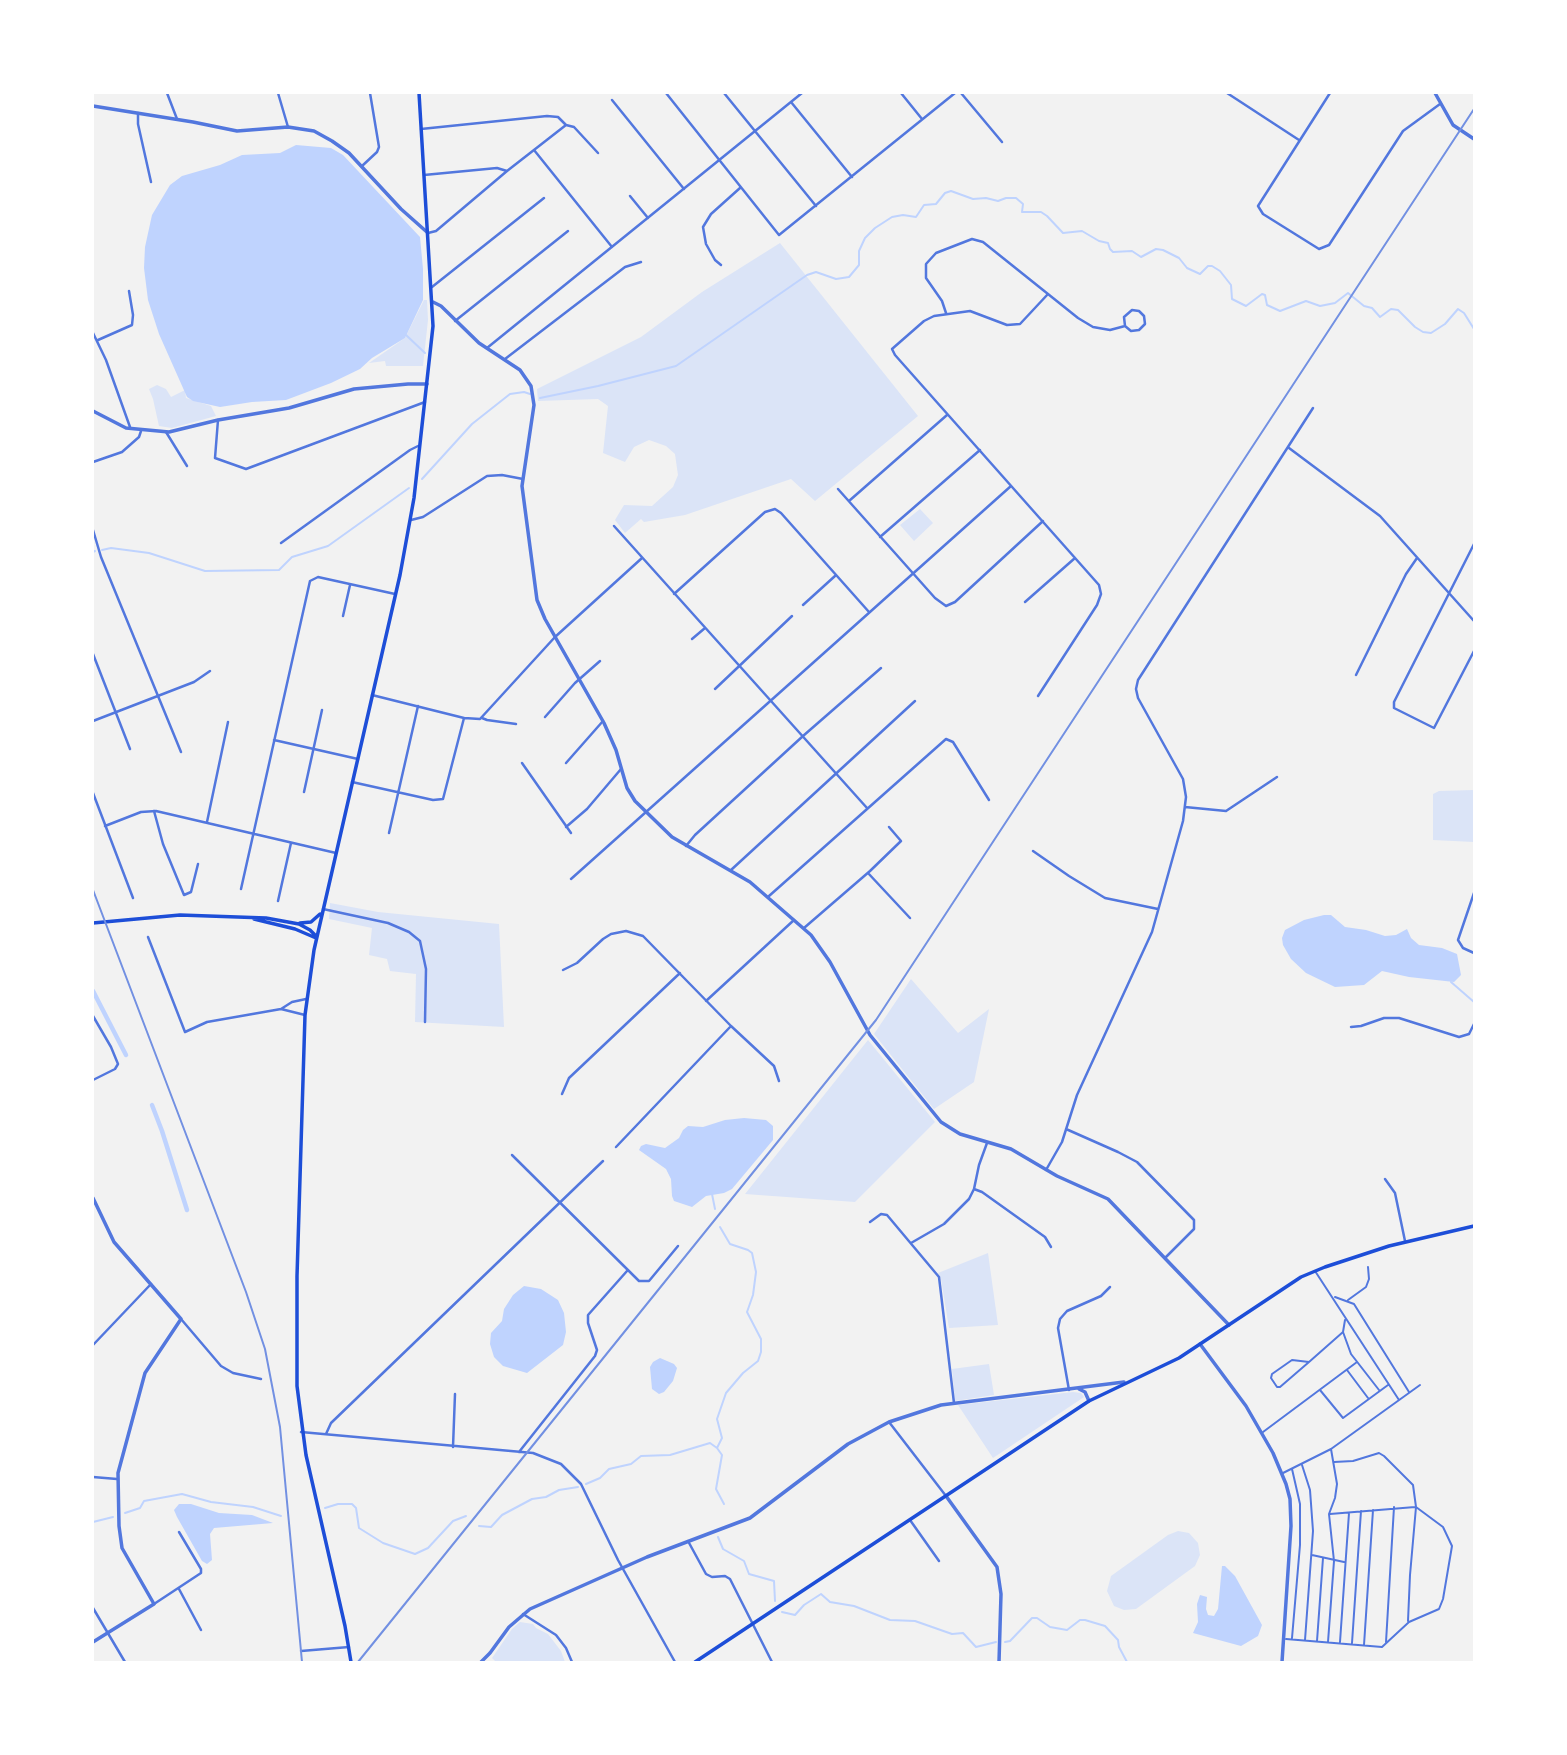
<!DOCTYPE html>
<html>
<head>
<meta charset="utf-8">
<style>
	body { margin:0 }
	#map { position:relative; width:1567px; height:1755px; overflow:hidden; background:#f2f2f2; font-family:"Roboto Condensed",sans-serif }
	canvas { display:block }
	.frame { position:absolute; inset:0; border:94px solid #fff; pointer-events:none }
</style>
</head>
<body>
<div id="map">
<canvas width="1567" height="1755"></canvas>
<div class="frame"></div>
</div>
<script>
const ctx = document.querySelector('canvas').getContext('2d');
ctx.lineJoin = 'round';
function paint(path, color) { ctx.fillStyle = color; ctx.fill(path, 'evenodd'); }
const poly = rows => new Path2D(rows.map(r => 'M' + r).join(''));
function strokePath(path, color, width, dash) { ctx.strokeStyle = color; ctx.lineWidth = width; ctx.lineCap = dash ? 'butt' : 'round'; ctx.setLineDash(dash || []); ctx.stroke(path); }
paint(poly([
	[780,243,918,416,815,501,791,479,685,515,644,522,641,519,625,533,615,520,624,505,652,506,673,487,678,475,675,454,666,446,649,440,634,447,625,462,603,453,608,406,598,399,538,401,537,389,641,337,702,292],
	[424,300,427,300,428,320,423,366,386,366,385,361,369,363,405,338],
	[157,385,166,389,171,397,185,390,186,398,211,406,216,416,172,428,159,426,153,399,149,389],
	[920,509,933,523,914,541,900,525],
	[1474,790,1474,842,1433,840,1433,794,1439,791],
	[330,903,378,912,499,924,504,1027,415,1022,416,974,390,971,387,959,369,955,372,928,329,919],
	[911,979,958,1033,989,1009,974,1082,934,1109,874,1034],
	[868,1040,935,1122,855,1202,745,1194],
	[988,1253,998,1325,949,1328,941,1279,938,1273],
	[989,1364,994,1395,955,1401,952,1369],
	[1073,1392,1081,1393,1084,1397,993,1458,958,1405],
	[1178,1531,1189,1533,1198,1543,1200,1555,1195,1566,1136,1609,1124,1610,1114,1606,1107,1591,1111,1576,1168,1535],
	[520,1622,533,1624,536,1628,548,1634,561,1651,565,1662,496,1662,492,1658,512,1629]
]), '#dbe4f7');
paint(poly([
	[296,145,331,148,343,155,420,237,423,269,423,300,405,338,372,358,360,369,331,383,286,400,252,402,220,407,193,401,187,397,159,334,148,300,144,268,145,247,152,215,170,185,182,176,220,165,242,155,280,153],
	[1324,915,1331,915,1345,927,1366,930,1385,936,1396,935,1407,929,1411,938,1419,945,1442,948,1457,954,1461,975,1454,982,1409,977,1382,971,1364,985,1335,987,1306,973,1291,959,1283,945,1282,938,1285,930,1304,920],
	[744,1118,766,1120,773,1126,773,1140,732,1189,724,1193,706,1196,692,1207,674,1201,672,1196,671,1179,666,1169,639,1150,641,1146,646,1144,665,1148,679,1138,683,1130,688,1126,703,1127,725,1120],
	[524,1286,541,1289,558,1300,564,1313,566,1332,563,1345,527,1373,503,1366,494,1357,490,1344,491,1333,502,1321,504,1309,513,1295],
	[660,1358,674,1364,677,1368,673,1381,664,1392,659,1394,652,1389,650,1367,653,1362],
	[179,1504,191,1504,219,1513,252,1515,273,1523,214,1528,210,1534,212,1560,207,1564,202,1561,177,1517,174,1510],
	[1222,1566,1225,1566,1235,1576,1262,1625,1258,1636,1241,1646,1193,1633,1198,1622,1197,1604,1200,1595,1207,1597,1206,1609,1208,1615,1214,1616,1218,1609]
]), '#bfd3fe');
strokePath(poly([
	[406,335,425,353],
	[540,398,598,386,676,366,807,275,816,272,836,279,849,277,859,265,859,251,865,238,875,228,892,217,903,215,916,217,924,205,936,204,945,193,951,191,973,199,986,198,998,201,1006,198,1016,198,1023,204,1022,212,1041,212,1047,216,1063,233,1082,231,1099,241,1108,243,1110,249,1113,252,1132,251,1141,257,1156,249,1163,250,1179,258,1187,268,1200,274,1208,266,1212,266,1220,271,1231,285,1232,299,1246,306,1262,294,1265,295,1267,305,1280,311,1306,301,1320,306,1335,303,1348,293,1364,306,1372,308,1380,317,1391,309,1398,310,1415,327,1423,332,1431,333,1445,324,1458,309,1464,313,1474,329],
	[422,479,472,424,510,394,524,392,530,394],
	[102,550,111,548,149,553,205,571,279,570,292,557,328,546,409,488],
	[93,552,95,551],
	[1451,982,1474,1002],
	[712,1194,715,1209],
	[717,1448,722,1438,717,1419,726,1393,743,1373,758,1361,761,1352,761,1339,747,1312,753,1295,756,1272,752,1253,748,1250,730,1244,720,1227],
	[586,1484,600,1478,609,1469,631,1464,641,1456,670,1455,710,1443,717,1448,722,1455,716,1489,724,1504],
	[325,1508,338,1504,352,1504,356,1508,359,1528,383,1543,415,1554,428,1548,453,1521,466,1516],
	[125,1513,140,1508,144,1501,182,1494,211,1502,253,1507,281,1516],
	[93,1522,113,1517],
	[479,1526,491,1527,502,1515,532,1499,546,1497,559,1490,578,1487],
	[718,1537,723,1549,744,1561,749,1574,774,1581,775,1601],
	[782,1612,795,1615,804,1605,821,1594,830,1602,854,1606,890,1620,915,1621,952,1634,963,1633,976,1647,996,1642],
	[1005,1642,1010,1641,1032,1618,1037,1618,1050,1627,1067,1630,1080,1620,1085,1620,1105,1626,1118,1640,1119,1647,1127,1662]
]), '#bfd3fe', 2);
strokePath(poly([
	[93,991,126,1055],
	[152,1105,162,1131,187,1210]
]), '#bfd3fe', 4.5);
strokePath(poly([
	[1315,1271,1399,1400],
	[1335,1297,1354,1304,1409,1392],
	[1348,1300,1366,1287,1369,1279,1368,1267],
	[1345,1320,1343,1332,1351,1354,1379,1390],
	[1309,1362,1280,1387,1277,1387,1271,1378,1272,1374,1292,1360,1309,1362,1343,1332],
	[1347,1370,1368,1398],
	[1320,1390,1343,1418,1388,1385],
	[1263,1432,1357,1362],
	[1334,1462,1353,1461,1379,1453,1384,1456,1413,1485,1416,1507,1410,1575,1408,1621],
	[1302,1465,1310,1490,1313,1531,1305,1640],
	[1292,1469,1300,1504,1300,1545,1292,1638],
	[1283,1473,1331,1449,1420,1385],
	[1330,1514,1415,1507],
	[1312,1555,1344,1562],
	[1286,1639,1382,1647,1409,1622,1439,1609,1443,1599,1452,1546,1443,1527,1416,1507],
	[1317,1641,1323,1558],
	[1328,1642,1334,1561,1329,1514,1335,1498,1337,1484,1331,1449],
	[1340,1642,1349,1513],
	[1386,1642,1394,1507],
	[1352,1643,1361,1511],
	[1364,1645,1373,1510]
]), '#5277de', 2);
strokePath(poly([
	[167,93,177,119],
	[278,93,288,127],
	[666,93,779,235,955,93],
	[724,93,816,206],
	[901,93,922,119],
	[961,93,1002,142],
	[1227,93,1299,140],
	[1330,93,1258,206,1263,214,1319,249,1329,245,1403,131,1440,104],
	[612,100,684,189],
	[791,102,852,177],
	[138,113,138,124,151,182],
	[421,129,547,116,558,117,566,125],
	[534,150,612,247],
	[362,166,377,152,379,147,370,93],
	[424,175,497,168,507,171],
	[630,196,648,218],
	[428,233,436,231,507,171,566,125,574,127,598,153],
	[721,265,715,260,706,244,703,227,711,214,740,188],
	[432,287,544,198],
	[946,313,942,301,926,278,926,264,936,253,972,239,983,242,1078,318,1093,327,1110,330,1125,326,1124,317,1132,310,1139,311,1144,316,1145,324,1139,330,1131,331,1125,326],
	[455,321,568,231],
	[93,333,106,360,130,427],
	[98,340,132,325,133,315,129,291],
	[487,348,802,93],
	[505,359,625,267,641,262],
	[218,420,215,458,246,469,425,402],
	[166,432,187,466],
	[1289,448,1380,516,1474,621],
	[93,462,122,452,139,437,141,431],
	[838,489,935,598,946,606,955,602,1043,521],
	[849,501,947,415],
	[411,520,423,517,487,476,502,475,523,479],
	[614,526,867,808],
	[93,530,101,557,181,752],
	[880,537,980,450],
	[281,543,410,450,418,446],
	[1474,544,1394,702,1394,708,1434,728,1474,651],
	[674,594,765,512,775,509,781,513,869,612],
	[1025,602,1075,558],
	[803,605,835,576],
	[343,616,350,585],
	[692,639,705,628],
	[93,654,130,749],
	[1356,675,1406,574,1417,558],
	[715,689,792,616],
	[372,695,464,718,480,719,555,637,642,558],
	[1038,696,1097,605,1101,594,1099,585,895,355,892,349,924,321,934,316,970,311,1007,325,1020,324,1048,294],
	[545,717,575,683,600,661],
	[482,718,487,720,516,724],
	[93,721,194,682,210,671],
	[274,740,358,759],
	[522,763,571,833],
	[566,763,603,721],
	[352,782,433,800,443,799,464,718],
	[304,792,322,710],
	[93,793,133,898],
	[1185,807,1226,811,1277,777],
	[154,811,163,844,184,895,191,892,198,864],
	[207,822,228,722],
	[105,826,141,812,156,811,336,853],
	[566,827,587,809,621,769],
	[389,833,418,706],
	[686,846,695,835,803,736,881,668],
	[1033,851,1069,876,1105,898,1158,909],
	[731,870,915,701],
	[868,873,910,918],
	[571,879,1011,486],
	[241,889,310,581,318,577,395,594],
	[1474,893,1458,940,1463,948,1474,953],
	[769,896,946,739,953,742,989,800],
	[278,901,291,843],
	[323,909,388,923,409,932,420,941,426,969,425,1022],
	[804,928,870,871,901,841,889,827],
	[148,937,185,1032,207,1022,281,1009,305,1015],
	[563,970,577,963,603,939,611,934,626,931,643,936,731,1026,774,1066,779,1081],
	[706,1001,794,920],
	[281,1009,292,1002,306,999],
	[93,1016,111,1047,118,1064,115,1069,93,1080],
	[1351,1027,1361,1026,1384,1018,1399,1018,1459,1037,1469,1034,1474,1024],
	[562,1094,569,1078,680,973],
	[1066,1129,1118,1152,1137,1162,1194,1220,1194,1229,1165,1258],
	[616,1147,731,1026],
	[512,1155,639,1281,649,1281,678,1246],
	[1046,1170,1062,1142,1077,1095,1152,932,1183,821,1186,797,1183,779,1138,698,1136,689,1138,680,1313,408],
	[1385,1179,1395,1193,1405,1241],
	[974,1189,982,1192,1045,1237,1051,1247],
	[870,1222,881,1214,887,1215,939,1277,954,1403],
	[911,1243,944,1224,969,1199,974,1189,979,1165,987,1143],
	[181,1319,221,1366,233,1373,261,1379],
	[93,1345,151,1284],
	[1069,1390,1058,1328,1060,1319,1067,1311,1101,1296,1110,1287],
	[889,1422,946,1496],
	[301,1432,533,1453,561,1464,581,1484,618,1560,675,1662],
	[326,1434,331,1423,603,1161],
	[453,1447,455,1394],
	[519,1452,595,1356,597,1350,588,1323,588,1315,627,1271],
	[93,1477,117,1479],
	[910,1520,939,1561],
	[688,1541,706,1574,712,1577,725,1576,730,1579,772,1662],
	[179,1589,201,1630],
	[154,1604,201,1573,201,1569,179,1532],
	[93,1608,125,1662],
	[523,1614,556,1635,566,1648,572,1662],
	[301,1651,349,1647]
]), '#5277de', 2.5);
strokePath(poly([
	[1435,93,1453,125,1474,139],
	[93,106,193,122,237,131,288,127,314,131,332,141,349,153,401,209,428,233],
	[433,302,441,306,479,343,520,370,531,386,534,405,522,486,537,600,545,619,604,723,616,750,627,788,635,801,672,837,750,882,811,935,830,962,870,1035,941,1122,960,1134,1011,1149,1057,1176,1108,1199,1229,1325],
	[93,411,126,428,169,432,218,420,289,408,354,389,408,384,427,384],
	[93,1198,114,1242,181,1319,145,1373,118,1473,119,1526,122,1548,154,1604,93,1642],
	[1200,1344,1246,1406,1273,1453,1286,1484,1290,1499,1291,1526,1282,1662],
	[1079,1389,1085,1392,1089,1401],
	[946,1496,997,1567,1001,1594,999,1662],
	[481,1662,490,1653,509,1627,530,1609,647,1557,750,1518,848,1444,889,1422,941,1405,1124,1382]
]), '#5277de', 3.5);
strokePath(poly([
	[254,919,295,929,316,938],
	[93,923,180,915,266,918,299,924,310,930,316,936],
	[300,923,311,922,320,914],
	[351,1662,345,1626,306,1455,297,1386,297,1276,305,1015,314,950,400,575,414,498,433,326,419,93],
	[695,1662,1089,1401,1179,1358,1301,1277,1325,1267,1389,1246,1474,1226]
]), '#1d4ed8', 3.5);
strokePath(poly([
	[93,890,246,1292,265,1349,280,1427,302,1662],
	[358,1662,876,1020,1474,109]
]), '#7290e2', 2);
</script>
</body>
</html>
